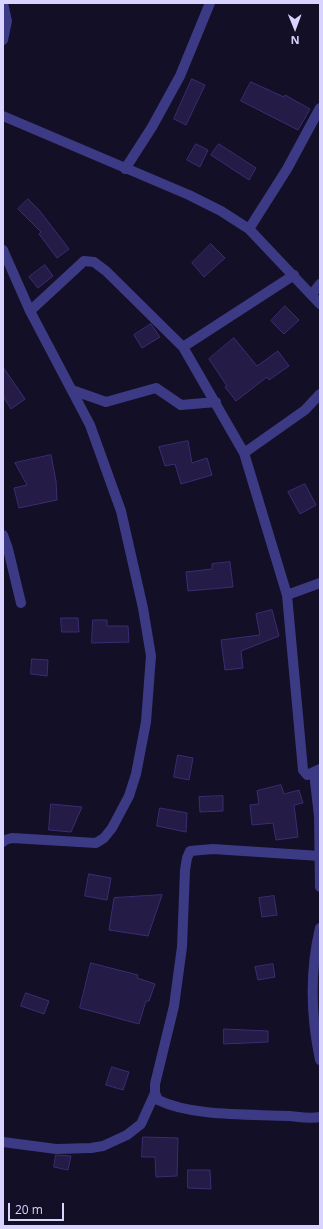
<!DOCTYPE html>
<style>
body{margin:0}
#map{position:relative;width:323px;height:1229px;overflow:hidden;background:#130f26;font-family:"Open Sans",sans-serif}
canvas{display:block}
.frame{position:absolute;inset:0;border:4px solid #d9d4ff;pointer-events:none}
.north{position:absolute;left:275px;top:8px;width:40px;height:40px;-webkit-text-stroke:3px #130f26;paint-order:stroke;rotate:179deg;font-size:11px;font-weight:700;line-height:16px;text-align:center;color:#d9d4ff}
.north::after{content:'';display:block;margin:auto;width:14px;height:18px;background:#d9d4ff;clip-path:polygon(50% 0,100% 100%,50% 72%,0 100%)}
.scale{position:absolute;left:8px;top:1203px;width:56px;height:18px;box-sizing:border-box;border:2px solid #d9d4ff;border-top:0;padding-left:5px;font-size:12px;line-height:14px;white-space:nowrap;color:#d9d4ff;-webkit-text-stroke:3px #130f26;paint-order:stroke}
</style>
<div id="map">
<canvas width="323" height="1229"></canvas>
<div class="frame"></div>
<div class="north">N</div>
<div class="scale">20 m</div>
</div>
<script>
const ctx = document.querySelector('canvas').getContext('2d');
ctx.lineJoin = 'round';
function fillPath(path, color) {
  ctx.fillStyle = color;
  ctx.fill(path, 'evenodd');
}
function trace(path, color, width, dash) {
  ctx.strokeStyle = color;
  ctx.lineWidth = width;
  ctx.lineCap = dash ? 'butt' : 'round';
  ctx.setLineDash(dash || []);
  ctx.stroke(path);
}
const building = new Path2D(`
 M192 79 205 85 186 125 174 119Z
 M251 82 284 97 285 95 310 109 298 130 241 101Z
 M196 144 208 150 200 167 187 160Z
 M219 144 256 168 249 180 211 155Z
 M28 199 39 210 69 249 57 258 39 234 41 232 18 209Z
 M211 244 225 258 204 277 192 263Z
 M45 265 53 276 38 288 29 277Z
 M285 306 299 320 284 334 271 321Z
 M151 324 160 337 142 348 134 335Z
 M234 338 257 366 278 351 289 366 269 380 267 377 236 401 225 387 227 386 209 359Z
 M3 367 25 399 11 409 3 396Z
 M188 441 192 463 207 458 212 475 181 484 175 464 165 466 159 447Z
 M51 455 56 481 57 500 19 508 14 488 27 485 15 463Z
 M305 484 316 505 300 514 288 492Z
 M230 562 233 587 188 591 186 572 212 569V564Z
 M272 610 279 636 241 651 243 668 225 670 221 640 260 635 256 614Z
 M61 618H78L79 632H62Z
 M93 620H107V626H128L129 642 92 643Z
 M32 659 48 660 47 676 31 674Z
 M178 755 193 758 189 780 174 777Z
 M281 785 284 794 299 790 303 803 294 805 298 837 276 840 273 823 252 825 250 805 259 804 257 791Z
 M223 796V811L200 812 199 797Z
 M51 804 82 807 71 832 49 830Z
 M160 808 187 813 186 832 157 826Z
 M89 874 111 878 107 900 85 896Z
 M162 895 148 936 109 930 114 898Z
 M274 896 277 915 262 917 259 898Z
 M91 963 138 975 137 978 155 984 149 1001H146L139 1024 80 1008Z
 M273 964 275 977 258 980 255 967Z
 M26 993 49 1001 44 1014 21 1006Z
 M224 1029 268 1031V1042L224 1044Z
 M112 1067 129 1072 123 1090 106 1085Z
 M143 1137 178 1138 177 1176 156 1177 155 1157H142Z
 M56 1155 71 1156 68 1170 54 1167Z
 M188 1170H210L211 1189 188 1188Z`);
fillPath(building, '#241b47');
trace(building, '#3b2d73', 1);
trace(new Path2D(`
 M3 40 7 21 3 3
 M3 116 189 195 221 211 249 229 320 304
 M125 169 152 127 180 76 210 3
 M249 229 287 169 320 108
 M3 250 30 311 90 425 121 511 143 608 151 656 146 722 136 774 129 796 112 828 104 838 96 843 12 838 5 840 3 842
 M312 294 320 284
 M30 311 84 261 94 262 106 271 183 347 244 453 287 595 303 770 307 775 320 769
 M183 347 294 275
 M72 390 106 402 156 388 181 405 216 402
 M244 453 305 410 320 394
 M3 535 8 549 21 603
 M287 595 320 583
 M314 773 319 816 320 887
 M320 928C310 970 311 1017 320 1060
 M155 1093 158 1100C193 1117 250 1114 289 1116 300 1117 310 1119 320 1117
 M3 1142 56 1149 91 1148 103 1146 127 1135 141 1124 155 1093V1084L174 1006 182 947 185 870 187 858 190 851 213 849 320 856`), '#3d3a85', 10);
</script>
